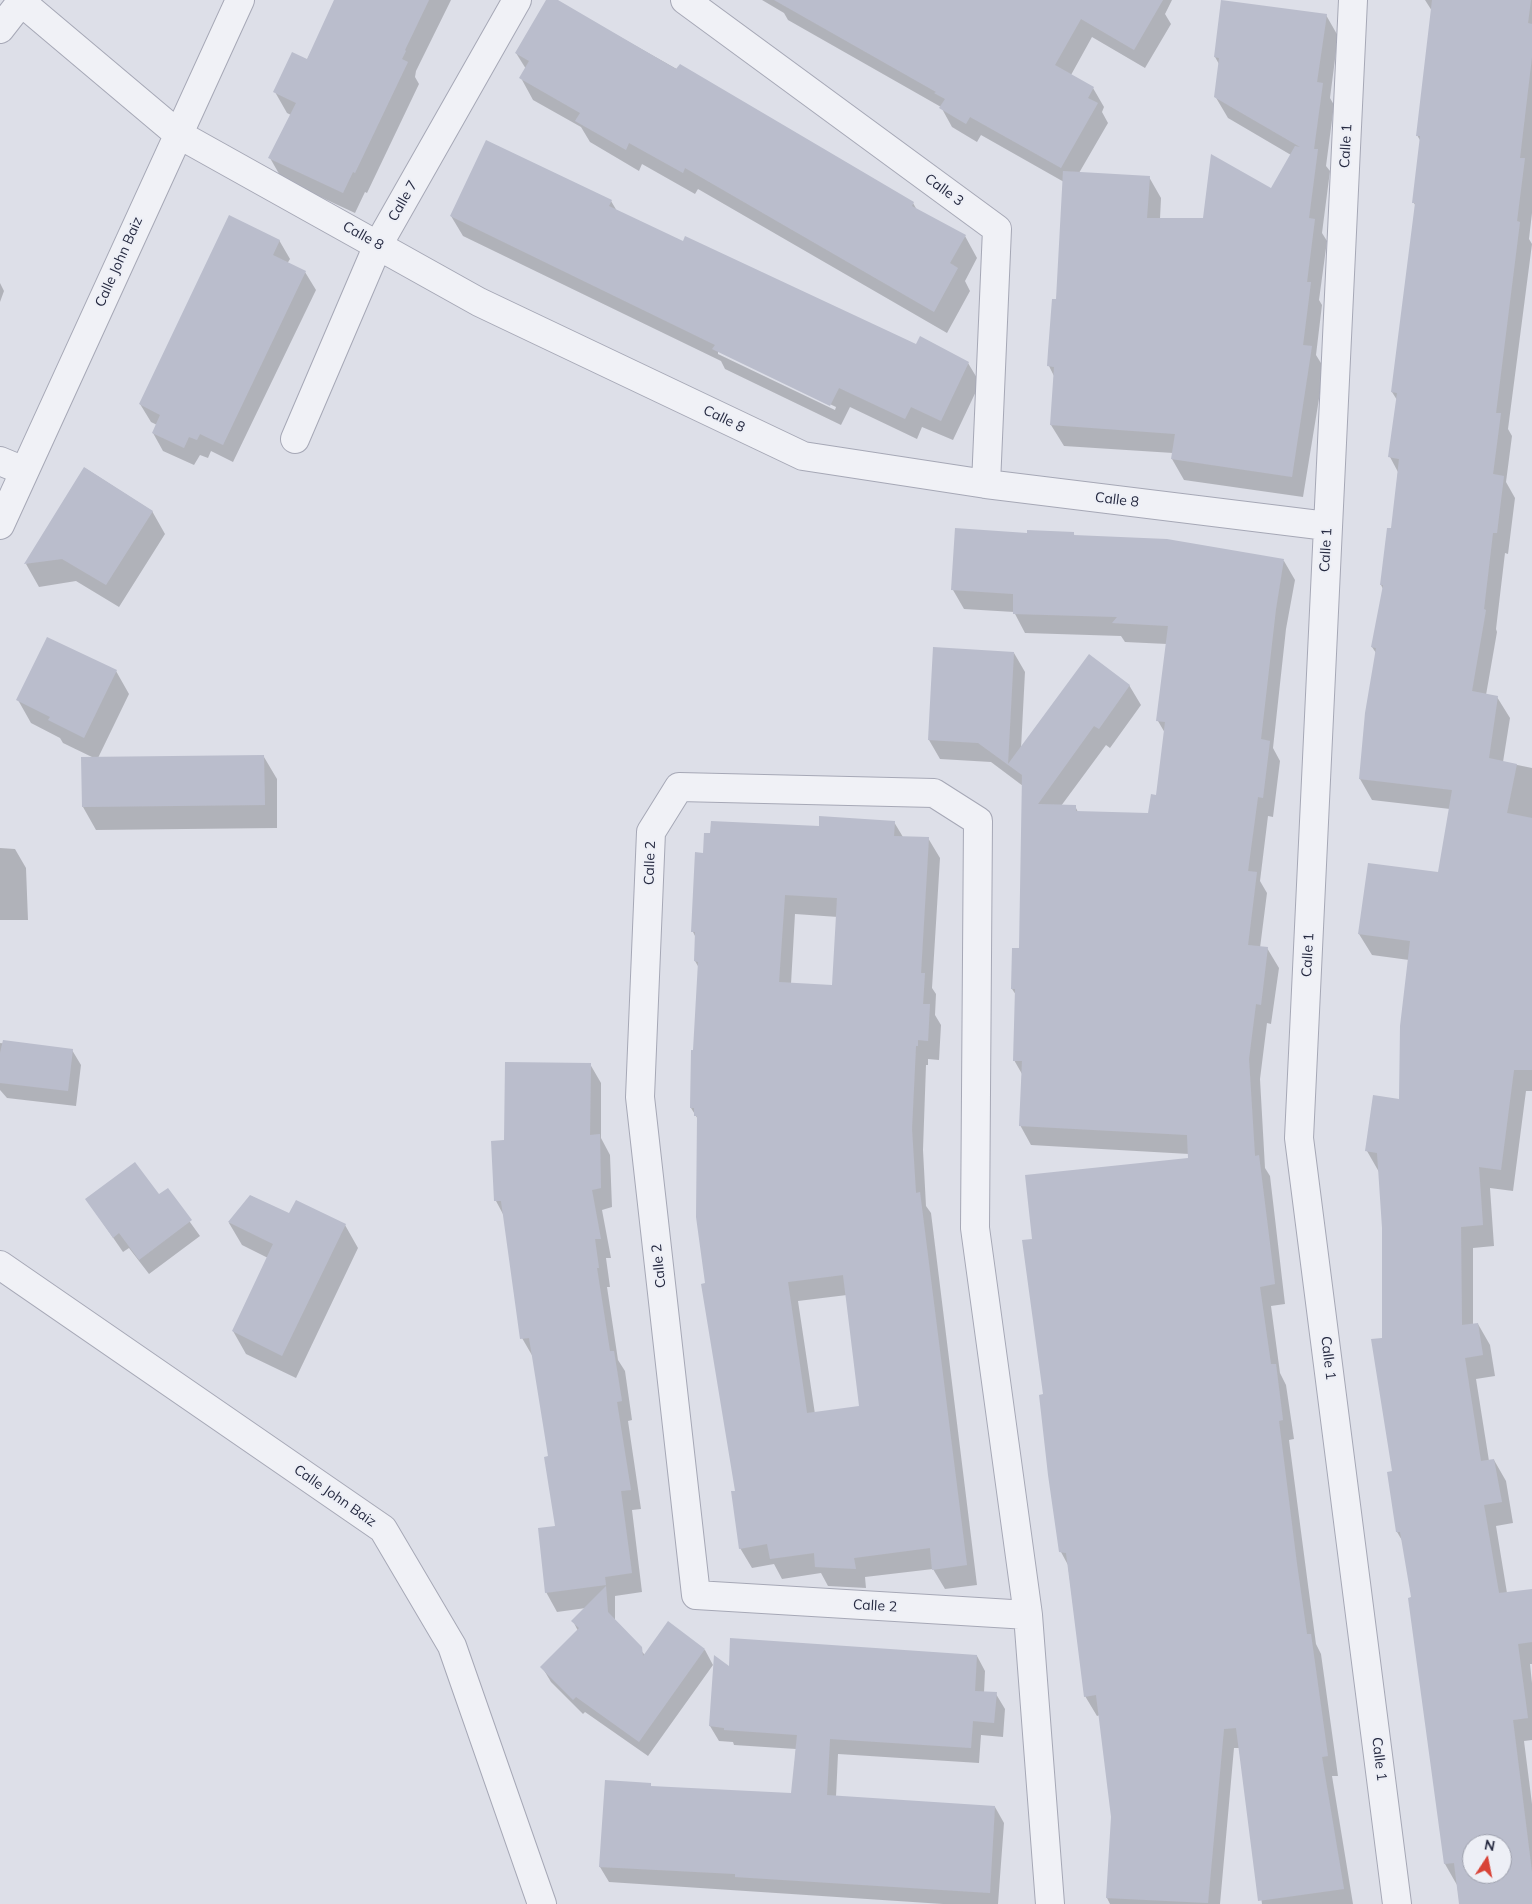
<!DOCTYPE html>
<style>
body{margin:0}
#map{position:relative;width:1532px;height:1904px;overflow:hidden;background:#dddfe8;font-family:Mulish,sans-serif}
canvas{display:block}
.north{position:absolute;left:1462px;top:1834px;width:50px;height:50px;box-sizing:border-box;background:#edeff6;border:1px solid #9da0ad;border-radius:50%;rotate:11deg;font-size:14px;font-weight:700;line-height:20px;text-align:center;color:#252940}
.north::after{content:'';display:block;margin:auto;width:18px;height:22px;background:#d84337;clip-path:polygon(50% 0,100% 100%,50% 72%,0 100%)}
</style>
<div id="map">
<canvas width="1532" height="1904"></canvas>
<div class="north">N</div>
</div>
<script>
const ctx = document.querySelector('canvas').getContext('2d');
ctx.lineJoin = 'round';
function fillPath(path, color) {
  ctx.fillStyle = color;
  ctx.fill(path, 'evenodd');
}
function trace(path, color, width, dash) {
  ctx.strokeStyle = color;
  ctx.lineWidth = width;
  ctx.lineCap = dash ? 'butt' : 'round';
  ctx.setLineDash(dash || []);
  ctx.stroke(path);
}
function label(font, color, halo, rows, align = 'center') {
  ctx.font = font + ' Mulish,sans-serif';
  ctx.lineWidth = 4;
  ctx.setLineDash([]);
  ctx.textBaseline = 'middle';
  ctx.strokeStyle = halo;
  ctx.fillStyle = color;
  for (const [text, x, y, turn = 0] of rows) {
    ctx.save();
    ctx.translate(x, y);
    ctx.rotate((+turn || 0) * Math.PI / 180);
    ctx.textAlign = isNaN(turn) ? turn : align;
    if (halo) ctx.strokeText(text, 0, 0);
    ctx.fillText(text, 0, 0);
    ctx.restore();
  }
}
fillPath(new Path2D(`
 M336 0H451L416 71 415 77 419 84 367 193 365 192 355 213 282 179 270 158 291 115 287 113 275 92 307 60Z
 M547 0H555L913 203 917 210 965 236 977 258 965 281 970 291 947 333 698 189 695 194 642 164 639 171 590 142 581 127 533 100 521 78 526 69 516 53Z
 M762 0H1172L1165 14 1171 24 1145 68 1092 37 1071 75 1093 88 1104 107 1102 112 1108 123 1079 173 1149 177 1161 198 1160 219H1204L1271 190 1291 155 1228 118 1215 96 1219 64 1215 57 1326 15 1338 36 1330 98 1334 105 1326 166 1330 171 1322 233 1327 241 1319 300 1322 305 1316 355 1324 368 1303 497 1184 480 1172 459 1173 453 1064 446 1051 425 1054 376 1049 366 1058 301 1064 182 981 135 977 142 952 127 941 107 788 20 784 13Z
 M1425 0H1532V213L1529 239 1532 244 1508 429 1512 436 1506 482 1515 498 1508 554 1505 553 1496 629 1497 632 1486 695 1497 697 1510 718 1503 762 1532 768V1091H1526L1513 1191 1490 1188 1494 1246 1473 1248V1325L1478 1324 1490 1345 1495 1376 1476 1379 1489 1461 1494 1460 1506 1481 1513 1523 1496 1526 1507 1593 1532 1590V1664H1530L1532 1683V1740L1524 1741 1532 1804V1904H1460L1457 1885 1445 1864 1412 1598 1403 1542 1397 1532 1388 1473 1393 1472 1383 1339V1228L1379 1172 1367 1151 1400 1100 1409 960 1372 955 1359 934 1439 874 1450 809 1372 800 1360 779 1376 653 1372 647 1383 589 1381 585 1392 529 1398 472 1390 457 1397 400 1392 392 1416 206 1413 202 1421 142 1417 135 1432 11ZM1472 1844H1502V1874H1472Z
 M611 201 617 211 683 242 917 345 968 363 980 383 953 440 922 427 917 439 850 407 841 425 725 369 721 361 463 236 451 216ZM718 351 836 407 835 410 718 354Z
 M279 240 290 259 287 264 305 272 316 290 233 462 211 451 208 458 200 455 194 465 163 451 153 433 157 425 151 422 140 404Z
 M0 283 4 291 0 302Z
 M85 468 152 511 165 534 119 607 76 581 39 587 26 564Z
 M1073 533 1075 536 1284 561 1295 580 1286 629 1273 748 1280 761 1273 817 1268 816 1260 881 1267 893 1260 948H1267L1279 968 1271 1024 1267 1023 1260 1079 1265 1168 1270 1176 1285 1304 1271 1306 1280 1373 1286 1385 1294 1439 1289 1440 1308 1585 1316 1644 1321 1654 1338 1776H1332L1353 1904H1262L1239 1748H1234L1220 1904H1110L1107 1898 1112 1817 1100 1715 1097 1716 1085 1696 1068 1565 1061 1552 1044 1395 1033 1240 1189 1159V1154L1031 1145 1020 1125 1022 1074 1014 1060 1016 995 1012 989 1020 949 1023 786 991 762 940 759 929 740 1014 653 1025 672 1021 749 1129 685 1141 705 1110 748 1106 745 1061 806H1075L1078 812 1150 815 1157 796 1165 733 1158 721 1167 644 1125 642 1121 636 1025 633 1014 612 964 609 953 590 1028 534Z
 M116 671 129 694 98 758 264 757 277 779V828L96 830 83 807 94 758 63 743 60 738 31 723 18 700Z
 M894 822 903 837 928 838 940 858 932 988 936 994 935 1015 941 1025 939 1060 928 1059V1065H926L923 1150 926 1206 931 1213 977 1585 945 1589 933 1569 865 1577 866 1588 828 1586 821 1573 782 1579 774 1564 752 1568 740 1548 736 1492 706 1284 699 1121 691 1108 699 968 695 961 696 938 693 932 696 854H704L820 827ZM795 914 838 917 834 986 791 984ZM847 1295 860 1407 815 1414 798 1301Z
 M0 848 15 849 26 868 28 920H0Z
 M0 1043 72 1050 81 1065 76 1106 7 1098 0 1090Z
 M590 1064 601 1083V1138L610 1155 612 1207 602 1210 611 1258H606L610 1287H607L618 1360 625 1371 632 1420 628 1421 641 1509 632 1510 642 1592 615 1596V1622L645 1655 705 1650 713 1665 648 1756 585 1712 583 1714 551 1682 542 1667 578 1631 573 1621 586 1608 557 1612 546 1592 556 1527 549 1457 533 1357 522 1338 504 1216 496 1201 492 1142 505 1141Z
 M167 1190 200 1236 149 1274 129 1248 123 1252 87 1200 159 1196Z
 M251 1196 290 1215 345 1225 358 1248 296 1378 246 1354 233 1331 268 1258 242 1245 229 1223Z
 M977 1656 985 1671 984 1693 996 1694 1005 1709 1003 1737 981 1735 979 1763 838 1754 836 1797 995 1807 1004 1823 998 1904H943L609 1882 600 1867 606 1782 652 1787 792 1795 796 1749 734 1745 733 1742 719 1741 710 1726 730 1668Z`), '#0003');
fillPath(new Path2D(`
 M334 0H429L405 50 406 51 402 59 408 62 355 173 353 172 343 193 268 158 296 103 273 92 292 52 307 59Z
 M546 0H558L676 69 680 64 914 202 912 206 966 235 950 263 958 268 934 312 685 168 683 173 629 143 626 150 575 121 580 113 519 78 529 61 515 53Z
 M774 0H1163L1134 50 1081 19 1055 65 1094 87 1088 98 1098 103 1061 168 970 117 966 124 939 108 945 99 934 93 936 92Z
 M1221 0 1327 14 1317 82 1323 83 1314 149H1318L1309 218 1315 219 1307 282H1311L1303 345 1312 346 1292 477 1171 459 1175 434 1050 425 1054 367 1047 366 1048 351 1052 299H1056L1063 171 1150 176 1147 218H1203L1211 154 1271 188 1295 146 1300 147 1214 97 1219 58 1214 57Z
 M1432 0H1531L1528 23 1532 24V57L1520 158H1525L1517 221 1520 222 1496 413H1501L1493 474 1504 476 1497 533H1493L1484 609 1486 610 1472 691 1498 696 1489 758 1517 764 1507 813 1532 818V1070H1514L1501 1170 1479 1167 1483 1225 1461 1227 1462 1325 1478 1323 1483 1355 1465 1358 1481 1461 1494 1459 1502 1502 1484 1505 1499 1593 1532 1589V1642L1518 1644 1528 1718 1513 1720 1532 1872V1904H1459L1454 1863 1444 1864 1408 1598 1411 1597 1400 1532H1396L1387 1472 1392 1471 1371 1339 1382 1338V1228L1377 1153 1365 1151 1373 1095 1399 1099 1400 1026 1410 941 1358 934 1368 863 1438 872 1452 790 1359 779 1365 713 1376 648 1371 647 1383 585H1380L1387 528H1391L1399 459 1388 457 1397 393 1391 392 1415 203H1412L1420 136H1416ZM1472 1844H1502V1874H1472Z
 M486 140 612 200 609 206 683 241 685 236 916 344 920 336 969 362 941 421 911 407 905 419 839 388 830 406 712 349 715 345 450 216Z
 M229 215 280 240 273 255 306 271 223 445 200 434 197 440 189 437 184 448 152 433 160 415 139 404Z
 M84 467 153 511 106 585 62 559 24 564Z
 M955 528 1027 533V530L1074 532V535L1167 539 1284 559 1276 609 1261 739 1270 741 1263 798 1258 797 1248 871 1257 872 1248 945 1268 947 1261 1005 1256 1004 1249 1059 1255 1156 1259 1155 1275 1284 1260 1287 1271 1364H1276L1283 1420 1279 1421 1297 1564 1307 1634H1311L1328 1756 1322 1757 1344 1889 1258 1901 1236 1728 1224 1729 1208 1903 1106 1898 1111 1817 1096 1695 1084 1697 1066 1553 1059 1552 1048 1475 1039 1395 1043 1394 1022 1240 1032 1239 1025 1175 1188 1158 1187 1135 1019 1126 1022 1061H1013L1015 989H1011L1012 948H1019L1022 775 978 743 928 740 933 647 1014 652 1008 764 1089 654 1130 685 1099 729 1094 726 1038 804 1076 805V811L1148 813 1151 794 1156 795 1165 722 1156 721 1168 626 1112 623 1117 617 1013 614V594L951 590Z
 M47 637 117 670 84 738 48 720 50 717 16 700Z
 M264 755 265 805 82 807 81 757Z
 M819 816 895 821 894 836 929 837 921 973H925L923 1004H930L928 1041 918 1040V1046H916L912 1129 916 1193 920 1192 967 1565 932 1570 930 1548 854 1558 856 1569 815 1567 814 1553 770 1559 767 1544 739 1549 731 1491H735L701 1284 705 1283 696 1217 697 1116H694V1108H690L691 1050H693L698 962 694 961 695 932H691L695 852 703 853 704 833H710L711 821 819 826ZM785 895 837 898 832 985 779 982ZM843 1275 859 1406 807 1413 788 1282Z
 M3 1040 73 1049 68 1091 0 1083V1053Z
 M505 1062 591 1063 590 1135 600 1134 601 1188 592 1190 601 1239H595L599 1268H597L610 1351H614L622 1401 617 1402 631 1490 621 1491 632 1573 605 1577 606 1585 545 1593 538 1528 555 1526 544 1457 548 1456 529 1338 520 1339 501 1201H494L491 1141 504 1140Z
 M135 1162 159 1194 168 1188 192 1220 139 1260 119 1233 113 1238 85 1199Z
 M250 1195 289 1213 296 1200 346 1224 282 1356 232 1331 273 1244 228 1222Z
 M606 1586 608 1612 642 1647 643 1656 668 1621 705 1649 639 1742 576 1697 573 1700 540 1667 579 1628 571 1621Z
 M730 1638 977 1655 975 1691 997 1692 994 1723 973 1721 971 1748 830 1739 827 1795 995 1806 990 1893 735 1877V1874L599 1867 605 1780 651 1783V1786L791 1793 797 1735 724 1730V1728L709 1726 714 1655 729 1666Z`), '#babdcc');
const minor = new Path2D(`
 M19 0 178 134 479 302 803 456 986 484 1327 526
 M685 0 997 229 986 484
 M1353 0 1299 1138 1397 1904
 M0 29 21 2
 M295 439 378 245 517 0
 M0 461 24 471
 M0 525 240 0
 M679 787 934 793 978 821 975 1228 1028 1615 696 1595 640 1097 651 832Z
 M0 1265 383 1529 452 1646 542 1904
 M1028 1615 1050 1904`);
trace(minor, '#a6a8b6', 30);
trace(minor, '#f0f1f6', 28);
label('14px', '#252940', '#edeff6', [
 ["Calle 1",1346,146,-87],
 ["Calle 3",944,190,36],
 ["Calle 7",403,201,-60],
 ["Calle 8",363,236,29],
 ["Calle John Baiz",119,262,-66],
 ["Calle 8",724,419,26],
 ["Calle 8",1117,500,7],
 ["Calle 1",1326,550,-87],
 ["Calle 2",650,863,-88],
 ["Calle 1",1308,955,-87],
 ["Calle 2",659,1266,-96],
 ["Calle 1",1328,1358,83],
 ["Calle John Baiz",335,1496,35],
 ["Calle 2",875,1606,3],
 ["Calle 1",1379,1759,83]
]);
</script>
